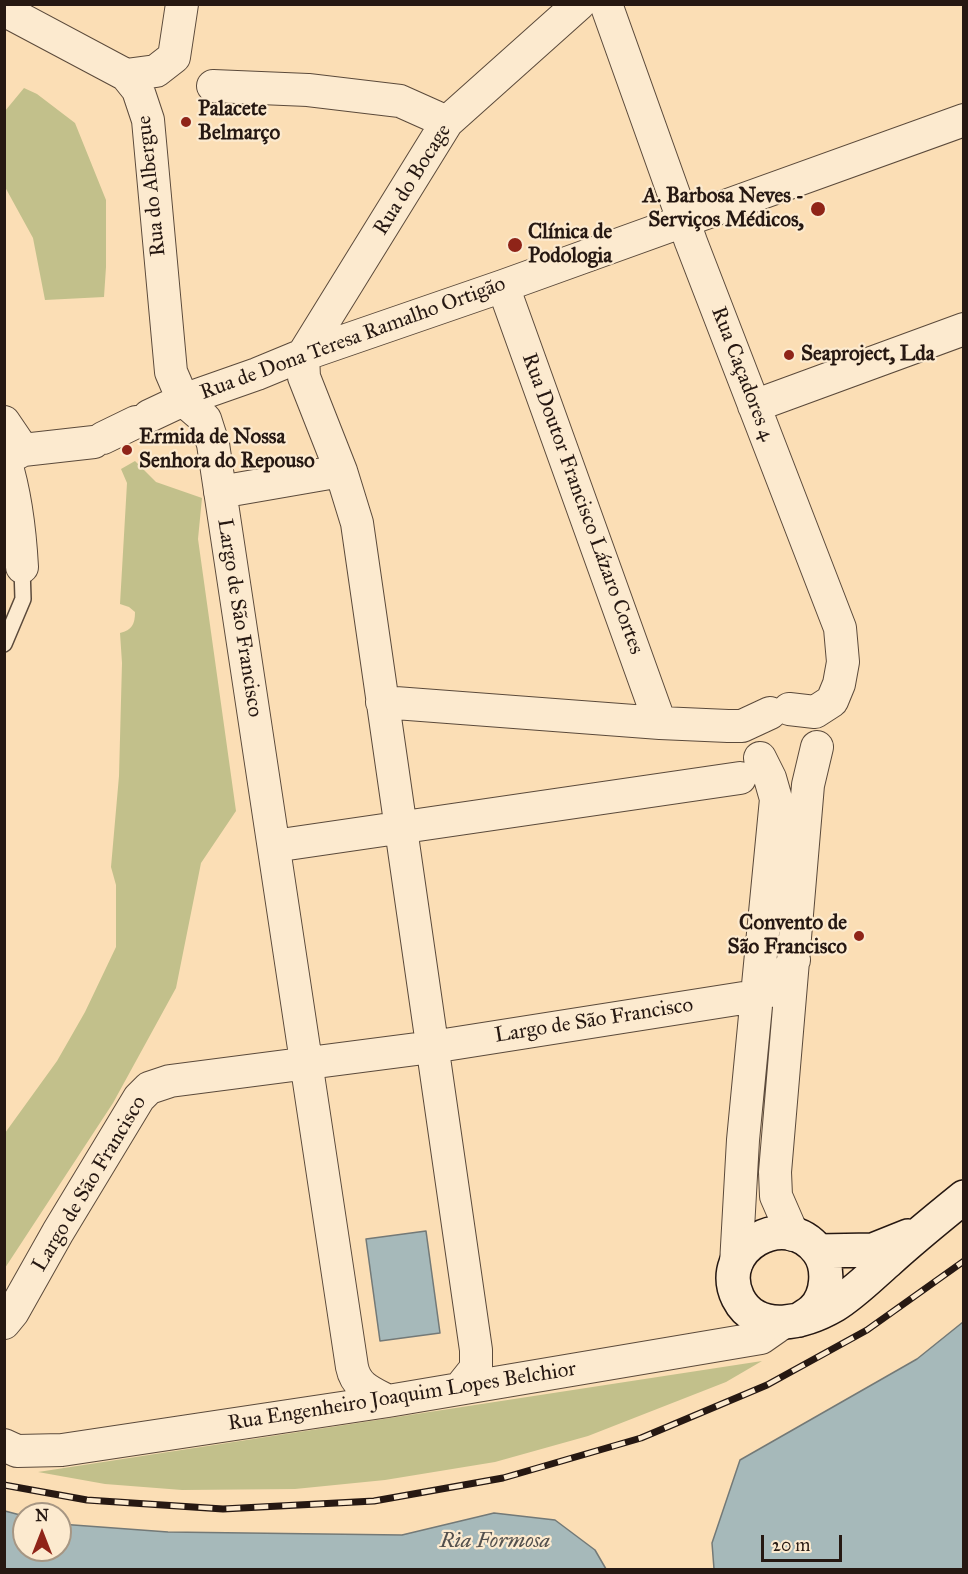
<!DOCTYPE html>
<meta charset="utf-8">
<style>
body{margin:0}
#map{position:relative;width:968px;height:1574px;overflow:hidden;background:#fbdeb5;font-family:"IM FELL Great Primer",serif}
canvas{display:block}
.frame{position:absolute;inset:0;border:6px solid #261812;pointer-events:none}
.north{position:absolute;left:12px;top:1502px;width:60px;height:60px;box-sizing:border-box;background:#fceacf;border:2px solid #a69683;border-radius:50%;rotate:0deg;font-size:16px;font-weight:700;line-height:24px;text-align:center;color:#261812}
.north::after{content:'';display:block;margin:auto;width:21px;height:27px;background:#8f2418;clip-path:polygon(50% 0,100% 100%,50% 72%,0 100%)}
.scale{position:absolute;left:761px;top:1535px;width:81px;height:27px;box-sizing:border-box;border:3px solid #261812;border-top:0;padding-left:8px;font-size:18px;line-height:21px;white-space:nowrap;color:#261812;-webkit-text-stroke:4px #fceacf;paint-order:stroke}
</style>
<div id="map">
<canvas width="968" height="1574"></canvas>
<div class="frame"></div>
<div class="north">N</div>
<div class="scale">20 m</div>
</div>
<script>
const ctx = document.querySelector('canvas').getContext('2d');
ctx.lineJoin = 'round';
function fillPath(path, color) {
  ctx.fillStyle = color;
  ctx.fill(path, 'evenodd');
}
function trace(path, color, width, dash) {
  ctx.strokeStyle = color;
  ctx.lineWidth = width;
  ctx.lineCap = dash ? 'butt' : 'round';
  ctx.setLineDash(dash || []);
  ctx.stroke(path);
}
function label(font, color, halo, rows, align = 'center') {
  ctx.font = font + ' "IM FELL Great Primer",serif';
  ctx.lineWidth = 4.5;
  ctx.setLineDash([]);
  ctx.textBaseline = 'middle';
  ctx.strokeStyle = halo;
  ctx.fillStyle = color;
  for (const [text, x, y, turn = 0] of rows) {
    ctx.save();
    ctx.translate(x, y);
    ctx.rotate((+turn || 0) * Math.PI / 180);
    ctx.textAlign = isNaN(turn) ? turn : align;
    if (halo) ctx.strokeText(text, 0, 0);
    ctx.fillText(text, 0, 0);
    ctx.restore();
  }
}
fillPath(new Path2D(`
 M24 88 37 94 75 123 106 200V267L104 297 45 300 33 238 5 187V111Z
 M135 461 156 482 202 498 198 539 236 811 201 863 176 988 113 1103 5 1268V1133L57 1061 85 1012 116 947V885L111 867 119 776 122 663 120 633C132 630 135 624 135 612L129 607 120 604 127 483 121 469Z
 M762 1361 726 1382 588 1436 495 1462 385 1480 295 1489 182 1490 105 1484 38 1472Z`), '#c2c08b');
const water = new Path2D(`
 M426 1231 440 1333 380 1341 366 1239Z
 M963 1322V1569H714L712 1543 740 1460 917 1359Z
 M5 1511 24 1516V1550H60V1524L168 1532 402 1535 494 1513 555 1520 595 1550 606 1569H5Z`);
fillPath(water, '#a6b9ba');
trace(water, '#737977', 1.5);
const lane = new Path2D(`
 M4 644 23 599 22 567`);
const street = new Path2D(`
 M606 4 691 242 840 628 843 662 839 684 832 701 815 712 789 709
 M4 10 126 75 138 90 148 120 171 372 183 400 205 419 213 444 352 1367C356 1387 371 1392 388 1401
 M126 75 156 71 174 57 182 4
 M213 86 308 90 400 101 447 122
 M503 286 660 723
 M303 355 304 377 341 471 357 523 476 1350V1368L460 1388
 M303 355 447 122 579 4
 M754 406 964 329
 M149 416 183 400 257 374 303 355 503 286 964 120
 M4 422 23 450
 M103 438 136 422
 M4 460 23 450 94 442
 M5 460C16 495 20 530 22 567
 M220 492 341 471
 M382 702 660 723 728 726H742L770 713
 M274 846 740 778
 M793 1235 776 1196 775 1172 808 785 817 747
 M736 1264 743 1140 776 799 770 778 760 758
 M4 1323 13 1312 58 1232 139 1098 149 1088 170 1081 432 1047 756 996C780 988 783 982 794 960
 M4 1445 17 1451 62 1450 388 1401 761 1338 781 1324`);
const secondary = new Path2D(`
 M818 1251 873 1250 908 1236
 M799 1320C803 1317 809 1314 813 1310 828 1296 830 1267 818 1251 785 1207 714 1249 738 1298 757 1336 806 1322 835 1305 853 1294 871 1276 887 1262 912 1239 938 1218 964 1197`);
trace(lane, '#5b4a3b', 18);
trace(street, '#5b4a3b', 34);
trace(secondary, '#261812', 36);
trace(lane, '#fceacf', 15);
trace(street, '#fceacf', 32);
trace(secondary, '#fceacf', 33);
const rail = new Path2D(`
 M4 1485 87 1500 223 1509 374 1501 503 1478 641 1438 767 1385 867 1330 964 1261`);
trace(rail, '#261812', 7);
trace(rail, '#fceacf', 4.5, [14]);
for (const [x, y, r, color] of [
 [186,122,6,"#8f2418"],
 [818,209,8,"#8f2418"],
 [515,245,8,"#8f2418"],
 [789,355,6,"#8f2418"],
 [127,450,6,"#8f2418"],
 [859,936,6,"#8f2418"]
]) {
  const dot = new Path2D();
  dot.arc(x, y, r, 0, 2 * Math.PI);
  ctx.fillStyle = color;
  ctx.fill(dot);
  trace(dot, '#fceacf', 2);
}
label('bold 21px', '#261812', '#fceacf', [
 ["Palacete",198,110],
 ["Belmarço",198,134],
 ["A. Barbosa Neves -",804,197,"right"],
 ["Serviços Médicos,",804,221,"right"],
 ["Clínica de",528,233],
 ["Podologia",528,257],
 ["Seaproject, Lda",801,355],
 ["Ermida de Nossa",139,438],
 ["Senhora do Repouso",139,462],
 ["Convento de",847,924,"right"],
 ["São Francisco",847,948,"right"]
], 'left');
label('21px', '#261812', '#fceacf', [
 ["Rua do Bocage",413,180,-58],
 ["Rua do Albergue",152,186,-96],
 ["Rua de Dona Teresa Ramalho Ortigão",353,339,-20],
 ["Rua Caçadores 4",742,374,69],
 ["Rua Doutor Francisco Lázaro Cortes",582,504,70],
 ["Largo de São Francisco",239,618,81],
 ["Largo de São Francisco",594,1021,-9],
 ["Largo de São Francisco",90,1184,-59],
 ["Rua Engenheiro Joaquim Lopes Belchior",402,1397,-9]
]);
label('italic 22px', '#53504d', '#fceacf', [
 ["Ria Formosa",495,1542]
]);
</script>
